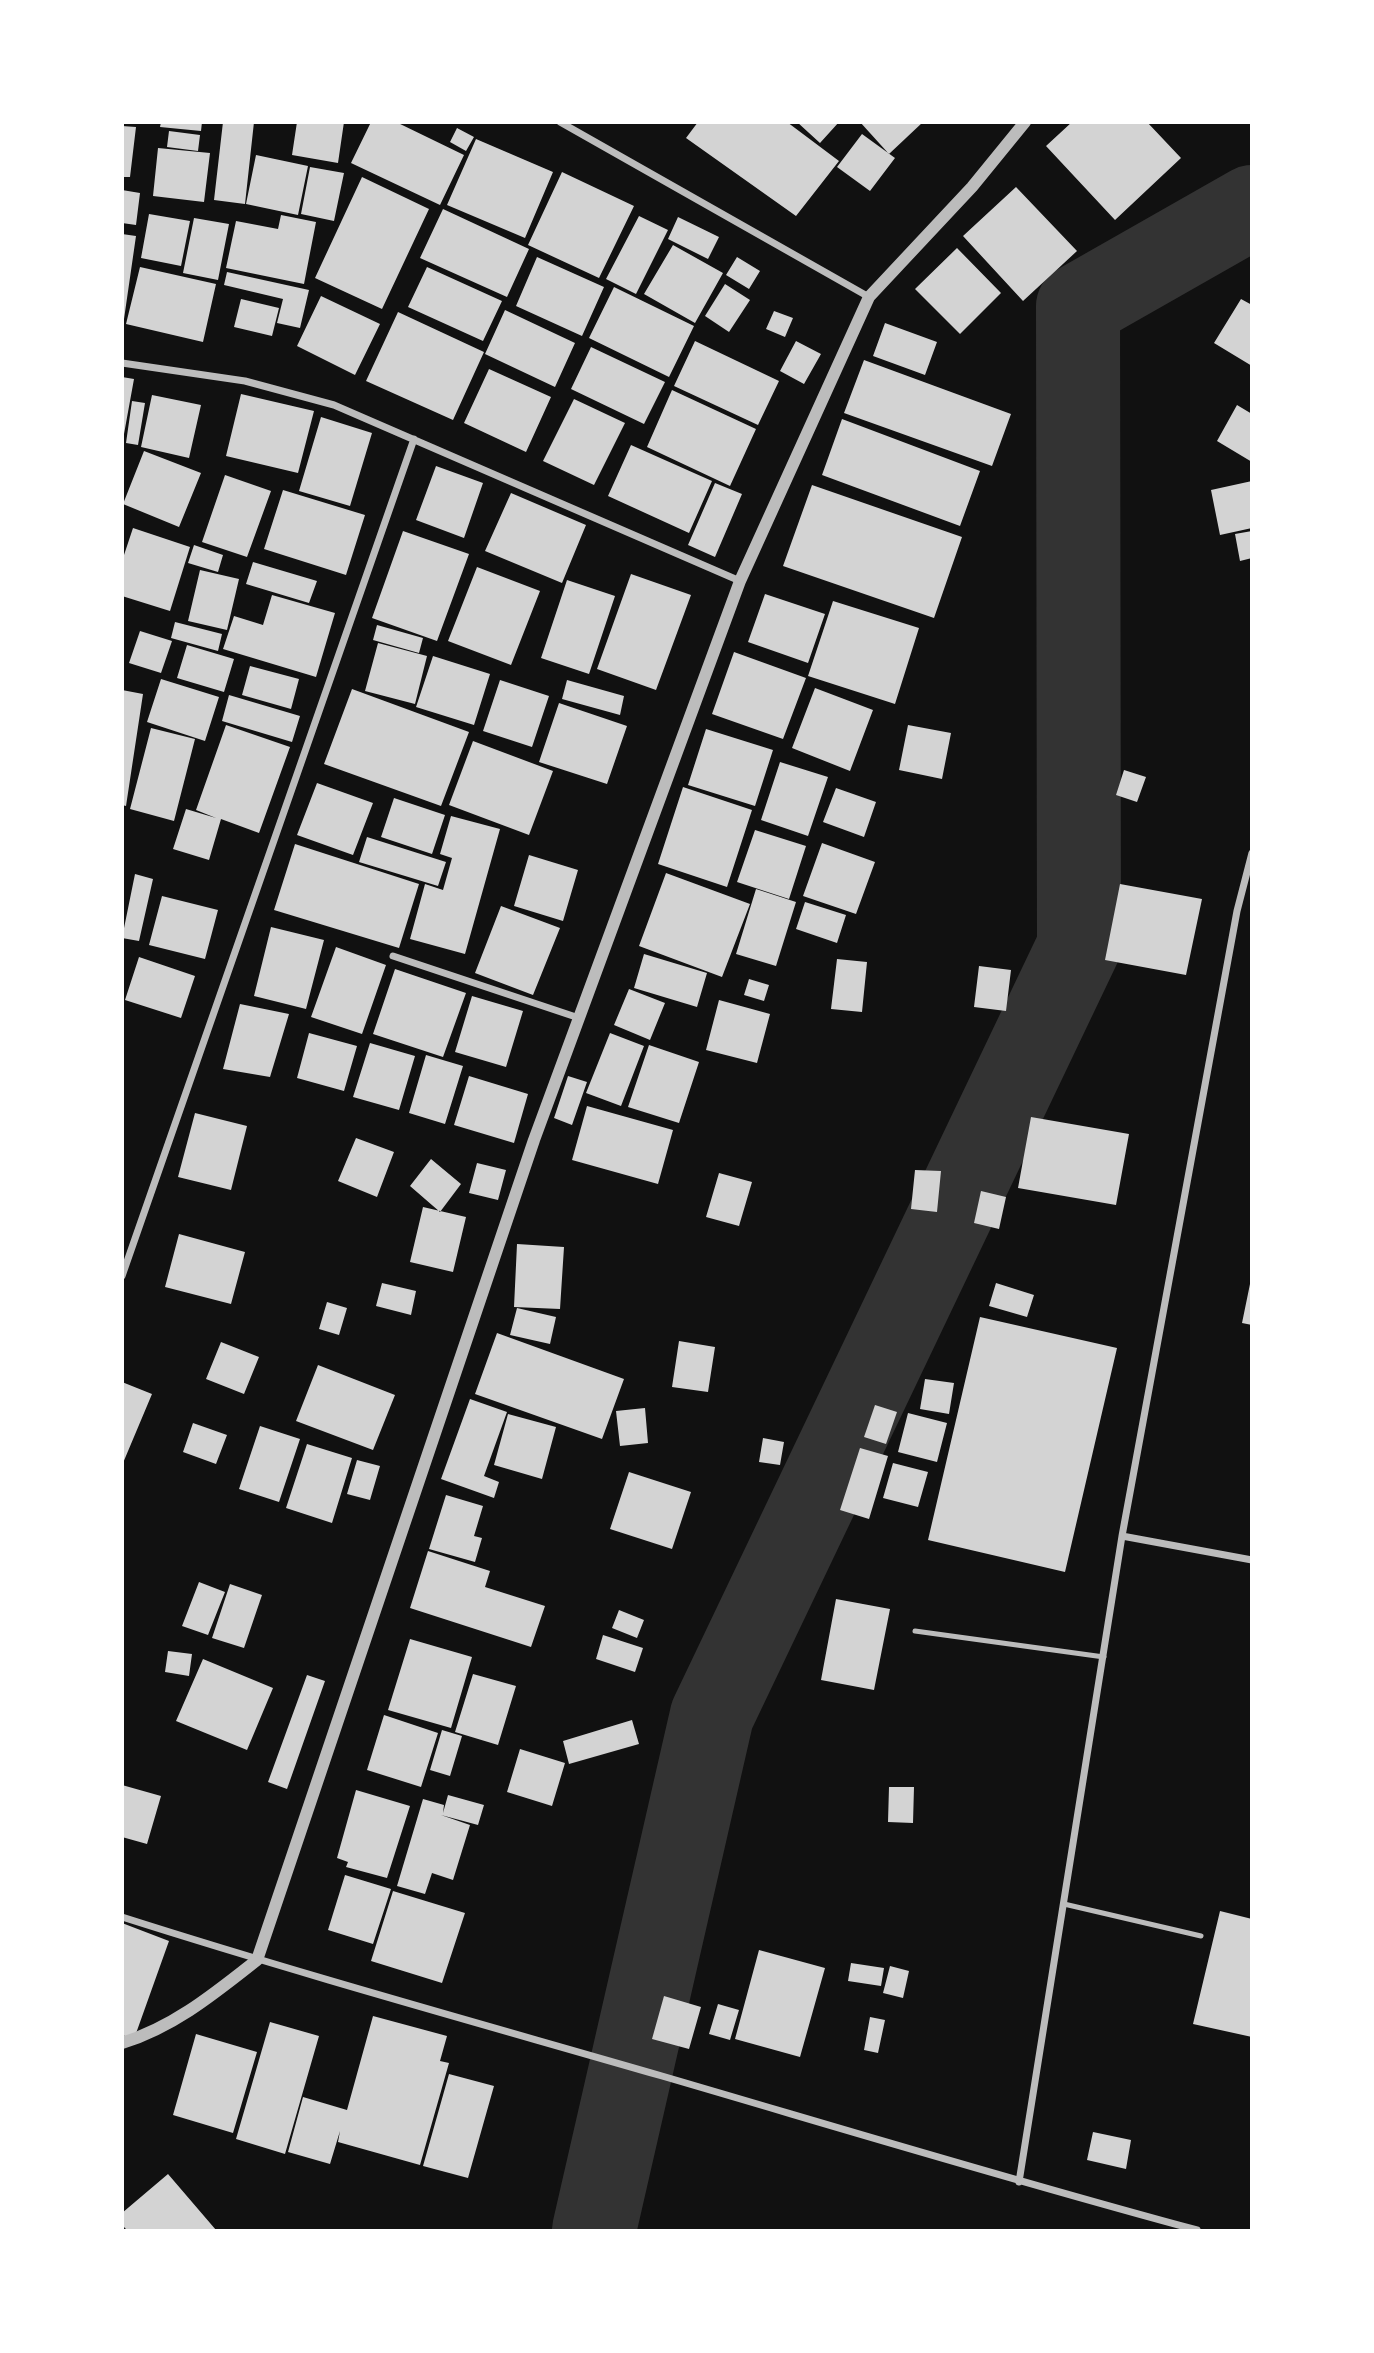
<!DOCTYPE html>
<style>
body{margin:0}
#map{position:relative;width:1374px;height:2353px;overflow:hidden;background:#111;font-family:Spectral,serif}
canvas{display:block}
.frame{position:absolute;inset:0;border:124px solid #fff;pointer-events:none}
</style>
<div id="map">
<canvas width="1374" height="2353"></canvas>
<div class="frame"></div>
</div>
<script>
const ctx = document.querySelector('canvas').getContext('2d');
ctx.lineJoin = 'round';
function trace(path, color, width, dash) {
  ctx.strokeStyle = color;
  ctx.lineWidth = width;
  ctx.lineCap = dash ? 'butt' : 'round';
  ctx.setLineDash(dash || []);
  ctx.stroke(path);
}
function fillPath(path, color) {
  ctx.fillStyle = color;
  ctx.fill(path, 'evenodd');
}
trace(new Path2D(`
 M594 2230 712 1715 1079 946 1078 306 1252 207`), '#333', 84);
fillPath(new Path2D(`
 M161 122H202L201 131 160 127Z
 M223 122H254L245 204 214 200Z
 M297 122H344L338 163 292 155Z
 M371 122H396L464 155 440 205 351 163Z
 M698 122H787L839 161 796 216 686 138Z
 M797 122H839L820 143Z
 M860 122H923L889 154Z
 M1072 122H1147L1181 158 1115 220 1046 146Z
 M122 126 136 127 130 177H122Z
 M457 128 474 137 466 151 450 142Z
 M169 131 200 135 198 151 167 147Z
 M862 134 895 158 870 191 837 167Z
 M476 139 553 172 525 238 447 205Z
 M158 148 210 153 204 202 153 196Z
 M256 155 308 166 298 215 246 204Z
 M310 167 344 173 334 221 301 214Z
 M562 172 634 206 599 278 528 245Z
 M362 177 429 209 382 309 315 278Z
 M1016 187 1077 251 1023 301 963 236Z
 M122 190 140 193 136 225 122 223Z
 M443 209 529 249 507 297 420 258Z
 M149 214 190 221 181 266 141 258Z
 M281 215 316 222 304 284 226 268 236 221 278 229Z
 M639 216 668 230 636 294 606 279Z
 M678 217 719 237 708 259 668 239Z
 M194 218 229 224 218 280 183 273Z
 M122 234 136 236 124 319 122 318Z
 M673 245 723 273 695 323 644 294Z
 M957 248 1001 293 960 334 915 289Z
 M537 257 604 287 582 336 516 306Z
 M737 257 760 271 749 289 726 275Z
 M140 267 216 284 203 342 126 324Z
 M427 267 502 301 483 341 408 307Z
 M227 272 309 290 300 328 277 323 283 299 224 285Z
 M725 284 750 300 729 332 705 316Z
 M614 287 694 326 669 377 589 338Z
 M321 296 380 324 355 375 297 346Z
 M241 299 279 308 272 336 234 327Z
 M1241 299 1252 305V366L1214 343Z
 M505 310 575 343 555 387 485 354Z
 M774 311 793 318 785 337 766 329Z
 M398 312 484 352 453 420 366 381Z
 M885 323 937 342 925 375 873 356Z
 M695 341 779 381 758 425 674 386Z
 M796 341 821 354 804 384 780 371Z
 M591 347 665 382 644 424 571 389Z
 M864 360 1011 414 992 466 844 413Z
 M489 369 551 397 526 452 464 423Z
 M122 377 134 379 124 434H122Z
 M672 390 756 429 730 486 647 447Z
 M241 394 314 411 298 473 226 456Z
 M152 395 201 405 189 458 141 447Z
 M574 399 625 423 594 485 543 461Z
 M132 401 145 403 138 445 126 443Z
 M1237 405 1252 414V462L1217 441Z
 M321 417 372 433 350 506 299 491Z
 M842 419 980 471 960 526 822 475Z
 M631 445 712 481 689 533 608 496Z
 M144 451 201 473 179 527 123 504Z
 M436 466 483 483 464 538 416 520Z
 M225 475 271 491 247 557 202 542Z
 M1252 481V528L1220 535 1211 490Z
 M715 483 742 494 715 557 688 545Z
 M812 485 962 537 934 618 783 566Z
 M283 490 365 515 346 575 264 549Z
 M511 493 586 525 562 583 485 551Z
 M133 528 190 547 170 611 122 596V561Z
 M403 531 469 554 437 641 372 618Z
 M1252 531V558L1240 561 1235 534Z
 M194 545 223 555 218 572 188 563Z
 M253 562 317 581 309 603 246 584Z
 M477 567 540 591 511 665 448 641Z
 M200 570 239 579 227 630 188 621Z
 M631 574 691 595 656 690 597 669Z
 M567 580 615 596 589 674 541 658Z
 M765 594 825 614 808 663 748 642Z
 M272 595 335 613 316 677 223 649 234 616 263 625Z
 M833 601 919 628 895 704 808 676Z
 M175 622 222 634 218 651 171 638Z
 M377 625 423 638 419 653 373 640Z
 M140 631 172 641 161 673 129 663Z
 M378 643 427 656 415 704 365 691Z
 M187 645 234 659 224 692 177 678Z
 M734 652 806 678 783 739 712 714Z
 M433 656 490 674 474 725 416 707Z
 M250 666 299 679 291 709 242 695Z
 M161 679 219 697 205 741 147 722Z
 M500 680 549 696 532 747 483 731Z
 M567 680 624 696 620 715 562 699Z
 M815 688 873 710 850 771 792 748Z
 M352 689 469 732 441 806 324 764Z
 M122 690 143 694 126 806 122 805Z
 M229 695 300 716 292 742 222 721Z
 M559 703 627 726 607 784 539 762Z
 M226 725 290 747 259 833 221 819 209 860 173 849 186 809 216 818 196 810Z
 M908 725 951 733 942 779 899 770Z
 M151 728 195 739 174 821 130 809Z
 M706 729 773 750 755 806 688 785Z
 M473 741 553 771 529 835 449 805Z
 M780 762 828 777 808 836 761 820Z
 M1124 770 1146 777 1137 802 1116 795Z
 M317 783 373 803 353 855 297 835Z
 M683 787 752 810 727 887 658 864Z
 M836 788 876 802 864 837 823 822Z
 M394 798 445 815 432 854 381 837Z
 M451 816 500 829 465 954 410 939 425 884 443 890 452 858 440 854Z
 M755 830 806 846 789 899 737 882Z
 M367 837 446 862 438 886 359 862Z
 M822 843 875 862 856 914 803 896Z
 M295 844 419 884 399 948 274 910Z
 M529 855 578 870 563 921 514 906Z
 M666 873 750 904 722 977 639 946Z
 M135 874 153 879 139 941 122 938Z
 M1120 884 1202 899 1186 975 1105 960Z
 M756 889 796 902 776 966 736 954Z
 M162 896 218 910 205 959 149 945Z
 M805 902 846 915 837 943 796 929Z
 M501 906 560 928 533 995 475 973Z
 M271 927 324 940 306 1009 254 996Z
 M336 947 386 965 362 1034 311 1017Z
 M644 954 707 973 697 1007 634 988Z
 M139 957 195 976 181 1018 125 1000Z
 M837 959 867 962 862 1012 831 1009Z
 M979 966 1011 970 1006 1011 974 1007Z
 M395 969 466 993 443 1057 373 1034Z
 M749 979 769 985 764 1001 744 995Z
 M629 989 665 1003 650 1040 614 1025Z
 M472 996 523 1011 506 1067 455 1052Z
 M719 1000 770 1014 757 1063 706 1050Z
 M240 1004 289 1014 270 1077 223 1069Z
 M309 1033 357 1046 344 1091 297 1078Z
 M610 1033 644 1046 621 1106 586 1093Z
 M370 1043 415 1056 399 1110 353 1097Z
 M649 1045 699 1062 679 1123 628 1107Z
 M426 1055 463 1066 445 1124 409 1113Z
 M469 1076 528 1094 514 1143 454 1125Z
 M568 1076 587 1082 572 1125 554 1118Z
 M587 1106 673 1130 658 1184 572 1160Z
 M195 1113 247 1126 231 1190 178 1177Z
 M1031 1117 1129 1134 1116 1205 1018 1188Z
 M356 1138 394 1152 377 1197 338 1181Z
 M431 1159 461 1184 440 1212 410 1186Z
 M477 1163 506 1170 498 1200 469 1193Z
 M915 1170 941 1171 937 1212 911 1209Z
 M719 1173 752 1182 739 1226 706 1217Z
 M981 1191 1006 1197 999 1229 974 1223Z
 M423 1207 466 1217 453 1272 410 1262Z
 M179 1234 245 1252 231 1304 165 1287Z
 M517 1244 564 1247 560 1309 514 1307Z
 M382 1283 416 1291 411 1315 376 1306Z
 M996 1283 1034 1295 1027 1317 989 1306Z
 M1250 1284H1252V1325L1242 1323Z
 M327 1302 347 1308 339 1335 319 1329Z
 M517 1308 556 1317 550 1344 510 1335Z
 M980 1317 1117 1348 1065 1572 928 1540Z
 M497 1333 624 1379 602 1439 475 1394Z
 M679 1341 715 1347 708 1392 672 1387Z
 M221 1342 259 1357 244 1394 206 1379Z
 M318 1365 395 1395 373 1450 296 1421Z
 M925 1379 954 1383 949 1414 920 1409Z
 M122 1382 152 1394 123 1463H122Z
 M470 1399 507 1412 484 1476 499 1482 494 1498 441 1479Z
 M875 1405 897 1412 886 1444 864 1437Z
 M645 1408 648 1443 620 1446 616 1411Z
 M908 1413 947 1423 937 1462 898 1452Z
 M508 1414 556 1427 542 1479 494 1465Z
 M193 1423 227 1435 216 1464 183 1452Z
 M260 1426 300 1439 279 1502 239 1489Z
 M763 1438 784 1442 780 1465 759 1462Z
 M307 1444 352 1458 332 1523 286 1508Z
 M860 1448 888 1456 869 1519 840 1510Z
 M357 1460 380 1466 370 1500 347 1494Z
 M893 1463 928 1472 918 1507 883 1498Z
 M629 1472 691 1492 672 1549 610 1529Z
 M446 1495 483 1506 474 1536 482 1538 475 1562 429 1549Z
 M428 1551 490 1571 485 1587 545 1606 531 1647 410 1608Z
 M199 1582 225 1592 208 1635 182 1626Z
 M230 1584 262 1595 244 1648 212 1638Z
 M836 1599 890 1609 874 1690 821 1680Z
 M619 1610 644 1620 637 1638 612 1628Z
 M603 1635 643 1648 635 1672 596 1659Z
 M410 1639 472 1657 451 1728 388 1710Z
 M168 1651 192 1654 189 1676 165 1672Z
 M203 1659 273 1688 247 1750 176 1721Z
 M473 1674 516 1686 498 1745 455 1732Z
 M307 1675 325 1681 287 1789 268 1782Z
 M384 1715 438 1733 421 1787 367 1770Z
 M632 1720 639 1744 569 1764 563 1741Z
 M442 1730 462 1736 450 1776 430 1770Z
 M520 1749 565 1763 552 1806 507 1792Z
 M122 1785 161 1796 147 1844 122 1837Z
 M889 1787H914L913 1823 888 1822Z
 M356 1790 410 1806 387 1878 346 1867 348 1862 337 1858Z
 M448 1795 484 1805 478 1825 441 1815 470 1825 453 1880 432 1873 425 1894 397 1886 423 1799 444 1805 443 1813Z
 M345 1875 391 1889 373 1944 328 1930Z
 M393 1891 465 1913 442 1983 371 1961Z
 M1220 1911 1252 1919V2037L1193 2024Z
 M122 1923 169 1941 134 2039 122 2035Z
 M759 1950 825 1968 800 2057 735 2039Z
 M851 1963 884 1968 881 1986 848 1981Z
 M890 1966 909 1971 903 1998 883 1993Z
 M664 1996 701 2007 689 2049 652 2039Z
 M718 2004 739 2010 730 2040 709 2034Z
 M373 2016 447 2036 440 2061 449 2063 420 2165 338 2142 340 2131 330 2164 288 2152 303 2097 347 2110Z
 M870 2017 885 2020 878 2053 864 2050Z
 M270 2022 319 2036 285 2154 236 2139Z
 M196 2034 257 2052 233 2133 173 2115Z
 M449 2074 494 2086 468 2178 423 2166Z
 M1093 2132 1131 2140 1126 2169 1087 2160Z
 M168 2174 216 2230H127L122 2225V2213Z`), '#d3d3d3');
trace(new Path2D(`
 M915 1631 1104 1657
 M1064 1904 1201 1936`), '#bcbcbc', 5);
trace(new Path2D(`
 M560 122 869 297
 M122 363 245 381 334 405 740 581
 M393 956 579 1018
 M122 1276 414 439
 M1122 1536 1252 1560
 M122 1917C301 1974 482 2024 662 2076 840 2128 1018 2182 1197 2230
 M1019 2182 1122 1536 1237 911 1252 853`), '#bcbcbc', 7);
trace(new Path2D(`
 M122 2043C174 2027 215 1993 257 1960L534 1140 740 581 869 297 972 187 1025 122`), '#bcbcbc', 12);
</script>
